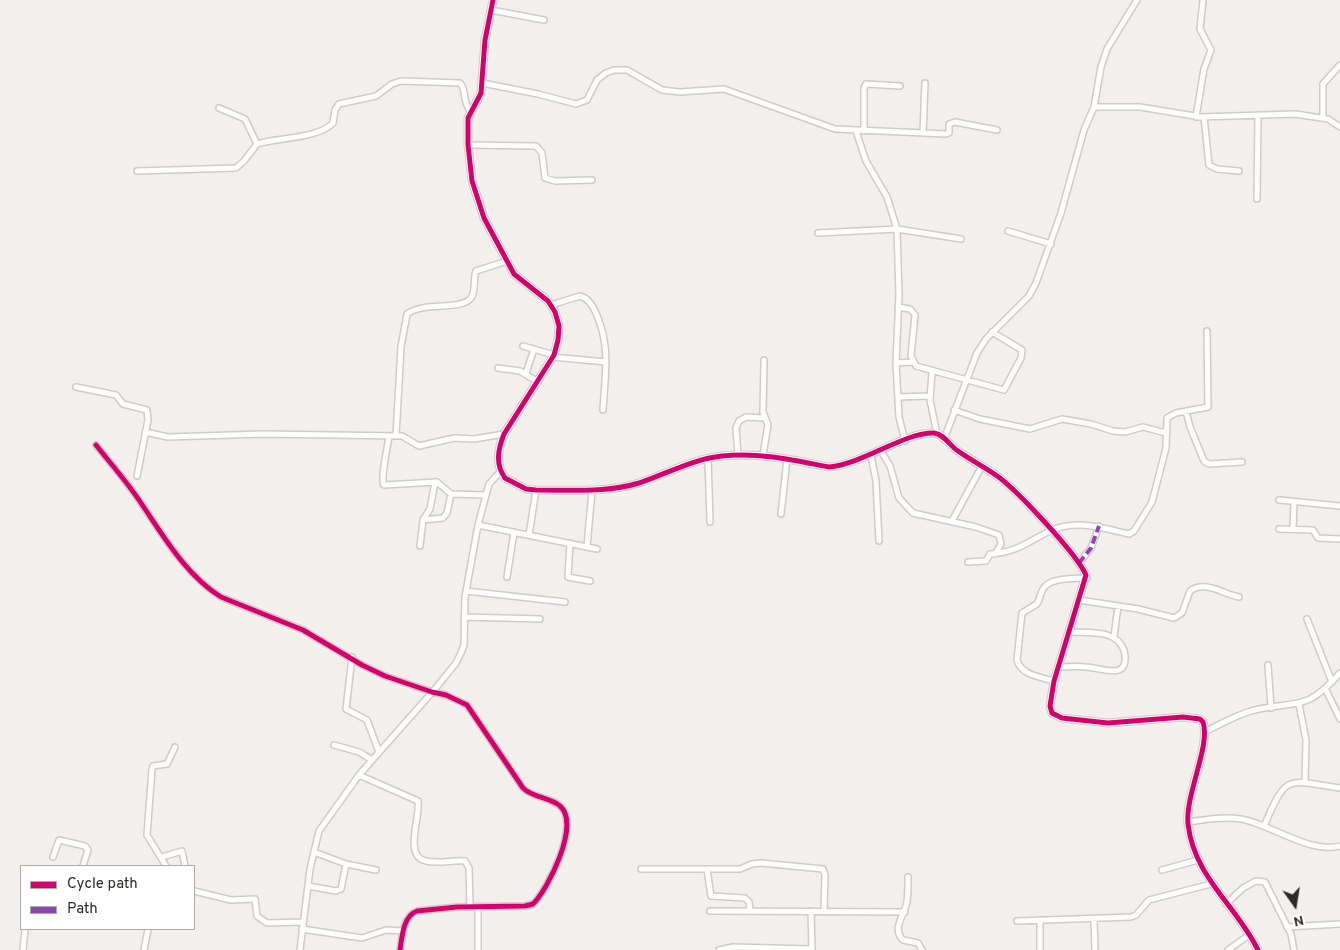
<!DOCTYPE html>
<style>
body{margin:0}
#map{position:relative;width:1340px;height:950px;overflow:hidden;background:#f2efed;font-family:Overpass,sans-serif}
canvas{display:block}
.legend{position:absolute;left:20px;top:865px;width:175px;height:65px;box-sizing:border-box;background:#fff;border:1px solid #abaaa9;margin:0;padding:6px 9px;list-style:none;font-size:15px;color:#2d2b29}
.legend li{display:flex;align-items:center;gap:10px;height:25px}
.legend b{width:25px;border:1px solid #abaaa9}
.north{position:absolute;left:1270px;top:880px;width:50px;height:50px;-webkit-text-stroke:4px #fff;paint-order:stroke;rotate:167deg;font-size:14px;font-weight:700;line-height:20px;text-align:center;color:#2d2b29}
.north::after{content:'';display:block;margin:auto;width:18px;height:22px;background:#2d2b29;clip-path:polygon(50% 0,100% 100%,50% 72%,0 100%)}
</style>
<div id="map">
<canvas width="1340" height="950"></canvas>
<ul class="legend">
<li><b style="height:6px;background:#d6006c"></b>Cycle path</li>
<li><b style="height:6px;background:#8e44ad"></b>Path</li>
</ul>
<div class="north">N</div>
</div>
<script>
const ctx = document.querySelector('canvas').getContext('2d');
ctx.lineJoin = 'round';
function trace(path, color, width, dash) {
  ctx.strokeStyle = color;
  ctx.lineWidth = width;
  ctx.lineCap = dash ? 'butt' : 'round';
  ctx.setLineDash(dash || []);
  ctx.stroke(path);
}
const street = new Path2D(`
 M491 10 544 20
 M482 83 538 94 576 104 587 100 597 80 606 73 614 70H627L662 90 680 92 724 89 835 129 946 134 949 133V124L955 122 997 130
 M1094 107H1140L1201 117 1295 114 1328 119 1340 127
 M219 108 245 119 257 144
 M1196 117 1204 69 1211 50 1200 29 1203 0
 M1204 117 1209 165 1217 169 1239 171
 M1323 118V84L1340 65
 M856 131 866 161 887 197 897 229 899 295 896 363 899 417 905 441
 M864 131V88L866 84 900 86
 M923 133 925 83
 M468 145 536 146 542 153 545 178 555 181 592 180
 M137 171 236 168 244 161 257 144C276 138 320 138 333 123L335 110 339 104 376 96 392 84 401 81 460 83C467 90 462 102 470 110
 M1257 199 1258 115
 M1008 231 1051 244
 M818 233 897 229 961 239
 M551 305 580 296C588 298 593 306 596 313 611 347 605 374 603 410
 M898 307 910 309 915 315 911 356 916 366 1004 390 1021 358 1022 350 992 332
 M523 346 554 355
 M552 357 606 362
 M896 363 913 362
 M498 368 520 371 538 382
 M932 372 930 400 937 434
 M526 373 534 349
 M76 387 116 395 123 404 147 410 148 420 137 476
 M898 397 929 396
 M954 410 980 419 1030 429 1062 419 1091 424 1113 431 1125 432 1143 427 1166 433
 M1186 411 1190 427 1204 461 1209 464 1242 462
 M145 432 168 437 263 434 402 436 419 446 454 438 474 439 504 434
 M389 436C388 446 380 479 384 485L437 482 451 494 485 495
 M396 436 401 347 407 314C424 301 461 311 471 298 476 292 473 279 476 271L507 261
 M944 439 977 353 986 339 1029 296 1036 283 1061 213 1084 130 1094 107 1101 67 1107 49 1137 0
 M96 445C111 464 128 483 141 503 164 537 186 575 221 597L303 630 362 665 385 676 432 692 446 695 467 705 523 788C533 798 550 797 560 806 581 824 548 889 533 904L525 906 457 907 417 911C403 916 402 937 400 950
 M881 451 890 466 899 498 913 513 976 527 999 535 1001 544 995 554
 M738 455 736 428 739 421 746 417 764 418
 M763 455 768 425 763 412 764 360
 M871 455 876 481 879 541
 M708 458 710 522
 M1279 500 1340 506
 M781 514 787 459
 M423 520 443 518 447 513 451 494
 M952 521 982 466
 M478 525 597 549
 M1279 529 1313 530 1318 538 1340 539
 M1293 529 1294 502
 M529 535 536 490
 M570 543 568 577 590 581
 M420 546 423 520 430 509 435 482
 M587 547 592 490
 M968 562 986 561 990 554C1018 552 1027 542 1050 531 1076 519 1103 528 1129 534L1134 531 1152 502 1166 448 1167 418 1176 413 1208 407 1207 331
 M1079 563 1091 548 1099 526
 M507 577 514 532
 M466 591 565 602
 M1079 600 1138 609 1174 618 1182 613 1190 591C1205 580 1223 594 1239 597
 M464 617 540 619
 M1307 619 1332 682
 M1114 637 1118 606
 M352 657 346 709 367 720 379 752
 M1268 665 1271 708
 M1058 667C1067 667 1077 666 1086 667 1103 668 1131 682 1124 650 1116 629 1089 633 1070 632
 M1054 681C1040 677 1021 675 1017 660L1022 613 1037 604C1040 599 1040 594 1043 589 1050 577 1074 579 1087 578
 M1326 690 1340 719
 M1299 704 1306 740 1305 783
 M1204 732C1219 725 1234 716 1251 711 1297 699 1304 714 1340 673
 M334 745 359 752 372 760
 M359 775 418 801C421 815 403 857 426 861 438 864 453 860 465 861L469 868 470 907
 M1188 822C1205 820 1223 816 1241 819 1271 824 1309 854 1340 846
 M1264 826C1287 773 1286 780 1340 788
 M314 852 346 864 376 870
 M53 857 59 840 85 846 88 850 83 866
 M162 857 182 851 185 866
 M166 866 147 835 152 769 153 766 167 764 175 747
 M641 869H740L752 864 761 863 823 869 825 875 824 911
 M707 869 711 896 745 898 749 902 750 911
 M1162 870 1198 860
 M908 877C908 885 908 894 907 902 905 915 891 928 903 940L918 943 922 950
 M308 886 336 891 341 889 346 864
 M194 891 231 900 255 899 257 916 267 923 303 922
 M1226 904 1243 888 1256 881 1265 882 1291 934 1294 950
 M710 911 905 912
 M811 911 812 950
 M1040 920V950
 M1094 920 1095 950
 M1017 921 1131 917 1136 915 1149 900 1211 884
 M1287 927 1340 924
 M302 929 362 938 386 930 403 931
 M23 950 25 929
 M144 950 148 929
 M300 950 310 869 319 831 359 775 435 689 456 663 461 653 464 645 465 597 478 525 489 484 500 472
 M478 950V907
 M719 950 733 947 812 949
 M1228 950 1249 935`);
const secondary = new Path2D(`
 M493 0 485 40 481 93 468 118V145L472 181 484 218 514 274 548 301 555 312 559 326 558 340 554 355 504 434C498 449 495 464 505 478L526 489 536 490C570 490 606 493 639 483 666 474 693 459 722 456 759 452 793 460 829 467 863 464 905 432 934 433 944 434 950 446 958 451 972 461 987 468 1000 478 1020 494 1076 553 1086 575L1054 681 1050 706 1052 713 1062 718 1108 723 1183 717 1200 719 1203 722C1211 745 1185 795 1188 824 1194 877 1236 905 1258 950`);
trace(street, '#cecccb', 8);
trace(secondary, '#cecccb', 9);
trace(street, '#fdfdfc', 5);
trace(secondary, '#fdfdfc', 7);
trace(new Path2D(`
 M1079 563 1091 548 1099 526`), '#8e44ad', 4, [8, 4]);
trace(new Path2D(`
 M493 0 485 40 481 93 468 118V145L472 181 484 218 514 274 548 301 555 312 559 326 558 340 554 355 504 434C498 449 495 464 505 478L526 489 536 490C570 490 606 493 639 483 666 474 693 459 722 456 759 452 793 460 829 467 863 464 905 432 934 433 944 434 950 446 958 451 972 461 987 468 1000 478 1020 494 1076 553 1086 575L1054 681 1050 706 1052 713 1062 718 1108 723 1183 717 1200 719 1203 722C1211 745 1185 795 1188 824 1194 877 1236 905 1258 950
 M96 445C111 464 128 483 141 503 164 537 186 575 221 597L303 630 362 665 385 676 432 692 446 695 467 705 523 788C533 798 550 797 560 806 581 824 548 889 533 904L525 906 457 907 417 911C403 916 402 937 400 950`), '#d6006c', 5);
</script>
